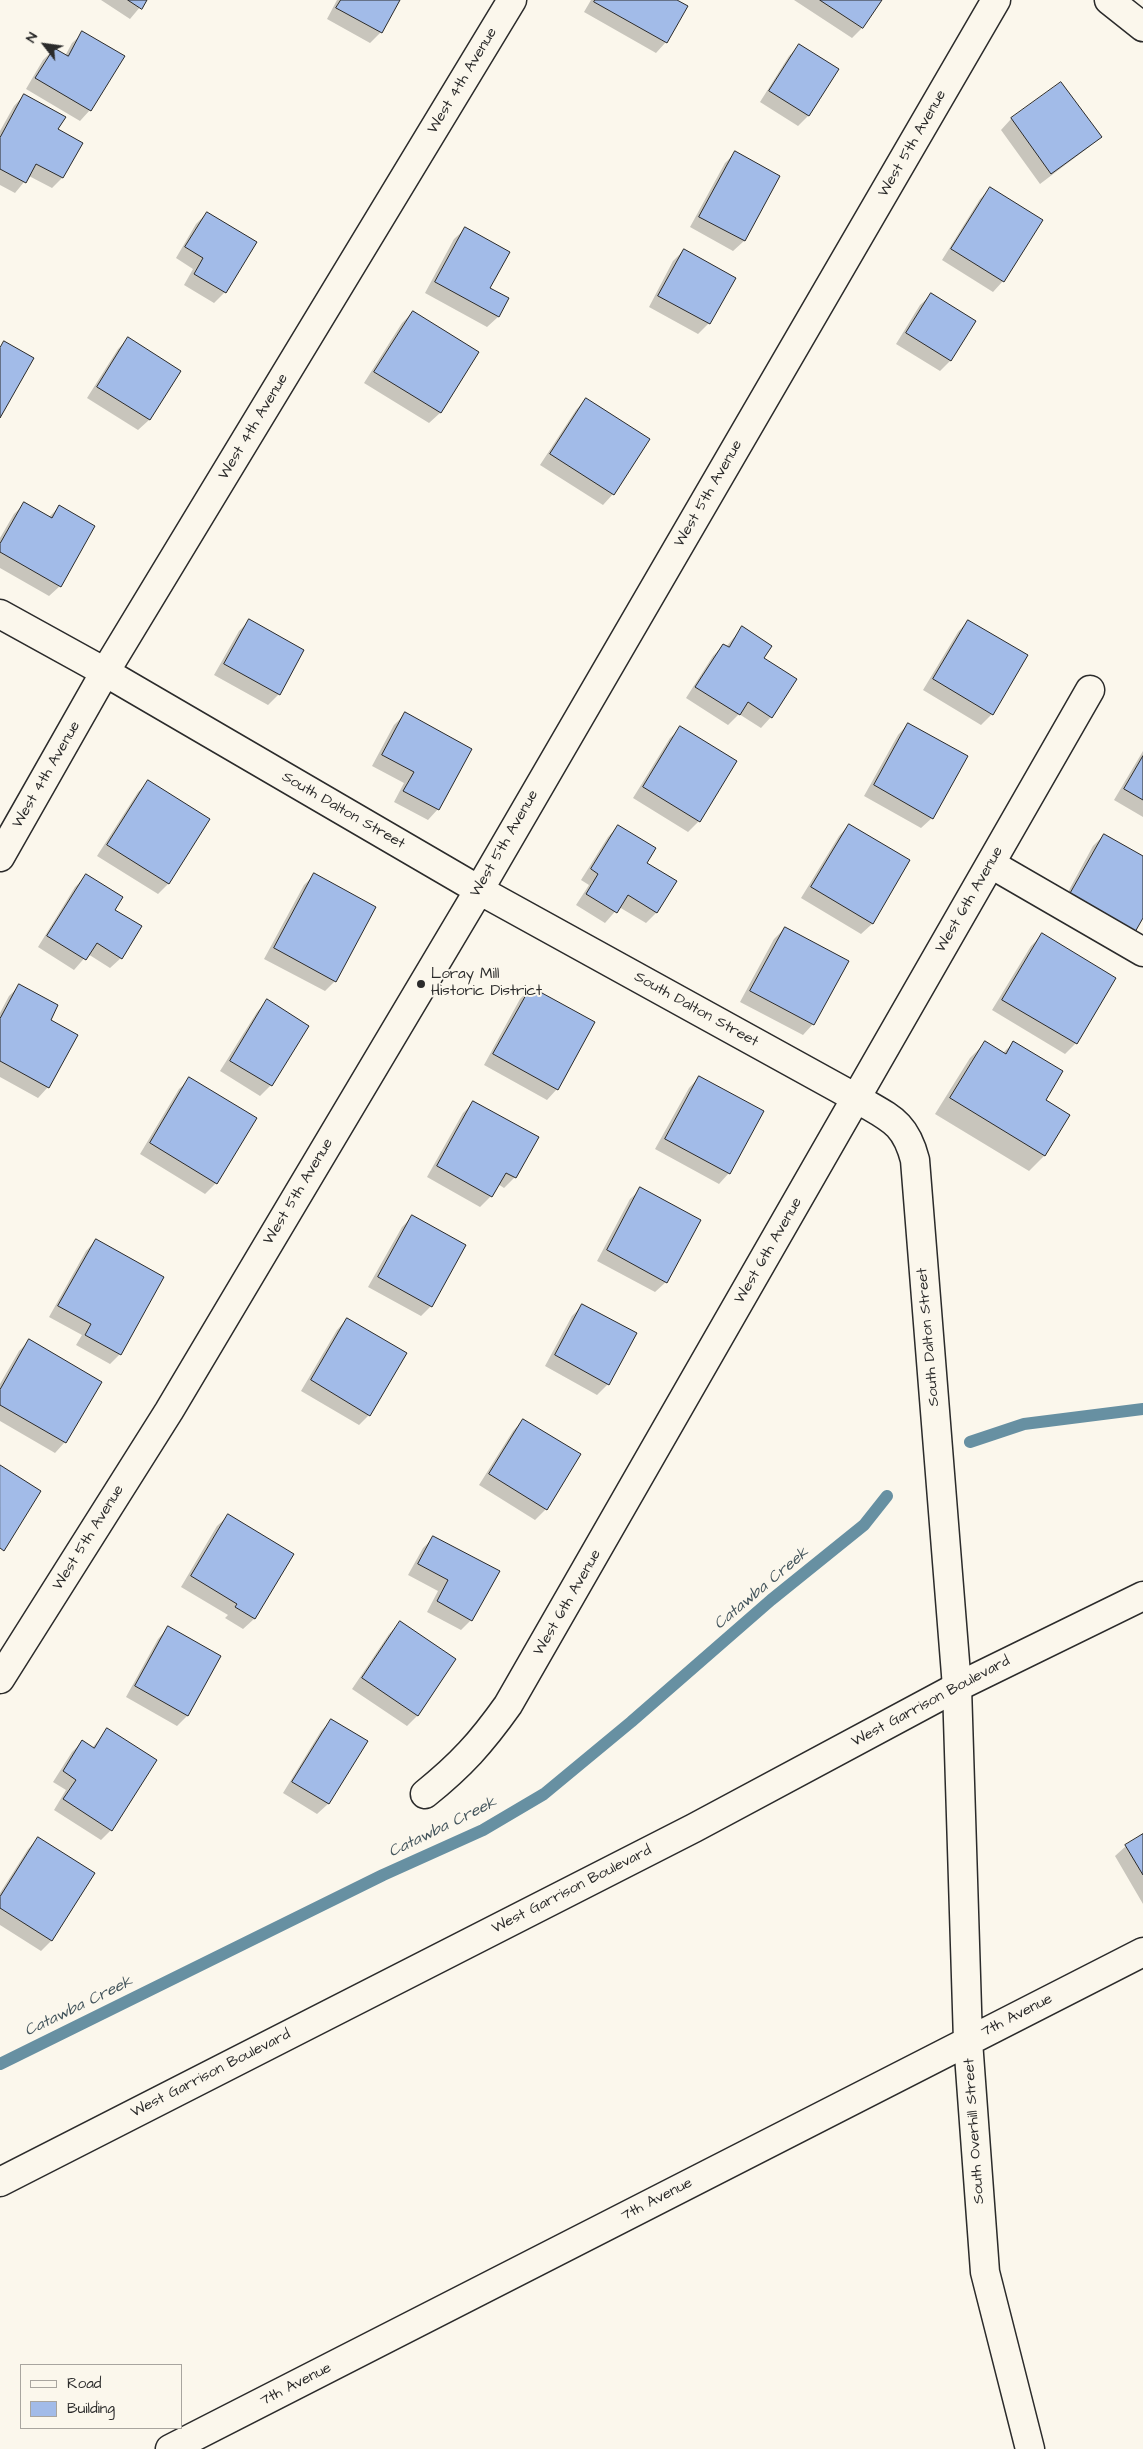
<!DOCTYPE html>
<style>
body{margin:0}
#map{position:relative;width:1143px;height:2449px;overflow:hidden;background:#fbf7ec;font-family:"Architects Daughter",sans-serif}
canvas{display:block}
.legend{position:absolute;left:20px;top:2364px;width:162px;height:65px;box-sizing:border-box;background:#fbf7ec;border:1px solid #a8a59f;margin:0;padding:6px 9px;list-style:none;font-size:15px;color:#2b2b2b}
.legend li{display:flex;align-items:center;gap:10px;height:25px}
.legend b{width:25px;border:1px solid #a8a59f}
.north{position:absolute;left:20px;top:20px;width:50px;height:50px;-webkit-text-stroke:4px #fbf7ec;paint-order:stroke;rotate:300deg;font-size:14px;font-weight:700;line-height:20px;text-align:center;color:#2b2b2b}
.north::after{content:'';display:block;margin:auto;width:18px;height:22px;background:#2b2b2b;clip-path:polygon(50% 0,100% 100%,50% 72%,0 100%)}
</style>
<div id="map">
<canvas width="1143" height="2449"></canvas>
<ul class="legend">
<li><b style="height:6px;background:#fbf7ec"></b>Road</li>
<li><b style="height:14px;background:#a2bbe8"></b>Building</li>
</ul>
<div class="north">N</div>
</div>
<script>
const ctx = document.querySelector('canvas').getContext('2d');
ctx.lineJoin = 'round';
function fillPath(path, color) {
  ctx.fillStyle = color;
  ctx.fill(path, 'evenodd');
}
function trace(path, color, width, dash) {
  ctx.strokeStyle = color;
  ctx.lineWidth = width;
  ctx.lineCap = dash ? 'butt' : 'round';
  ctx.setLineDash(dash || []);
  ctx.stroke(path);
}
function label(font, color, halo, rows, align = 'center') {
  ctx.font = font + ' "Architects Daughter",sans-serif';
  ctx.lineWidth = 4;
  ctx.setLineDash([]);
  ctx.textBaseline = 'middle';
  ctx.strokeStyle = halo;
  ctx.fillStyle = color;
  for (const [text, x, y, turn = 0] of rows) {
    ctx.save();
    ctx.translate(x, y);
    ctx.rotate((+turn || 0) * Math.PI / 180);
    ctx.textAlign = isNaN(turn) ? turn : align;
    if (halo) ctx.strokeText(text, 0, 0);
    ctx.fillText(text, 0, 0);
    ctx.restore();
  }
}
fillPath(new Path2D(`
 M101 0H146L130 19Z
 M337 0H398L381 32 370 43 327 19Z
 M591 0H675L666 42 656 53 584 12Z
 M794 0H880L862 28 852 38Z
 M83 33 90 110 80 121 26 89 43 60 54 49 65 56 72 43Z
 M799 46 837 69 808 116 798 126 760 102 789 56Z
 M1061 83 1100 137 1089 147 1040 184 1001 130 1011 119Z
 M24 95 57 130 81 143 62 178 52 188 29 176 15 193 0 185V131L14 106Z
 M735 153 779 176 744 241 733 251 690 227 725 163Z
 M990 189 1003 281 993 292 942 260 980 199Z
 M207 213 255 242 225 292 214 303 184 285 193 269 176 258 196 224Z
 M465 229 488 288 508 299 498 317 487 327 425 293 454 239Z
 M684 250 734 278 709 323 698 334 649 307 673 261Z
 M931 295 974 322 950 361 940 371 896 344 920 305Z
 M413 312 477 352 440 413 429 423 364 383 402 323Z
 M128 339 179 372 149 420 138 430 87 398 118 349Z
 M586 399 613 494 603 505 540 465 576 410Z
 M24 504 48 518 59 507 60 586 49 596 0 568V538L14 514Z
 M249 621 279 694 268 705 214 675 239 631Z
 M968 621 1026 655 992 714 981 725 923 690 958 632Z
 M742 628 762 658 771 717 761 728 739 714 728 725 686 698 713 656 724 645 726 647Z
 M405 714 438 809 428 820 394 802 404 783 372 766 394 725Z
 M908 724 932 818 921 828 864 796 898 735Z
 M681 728 699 821 688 832 633 798 670 738Z
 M1143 751V817L1114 800Z
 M149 782 208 819 168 884 158 894 97 856 138 792Z
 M849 825 909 861 872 924 861 934 801 898 839 836Z
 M618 826 646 863 675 881 656 913 646 923 619 907 605 923 576 905 589 885 581 880 608 837Z
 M1104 835 1143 857V915L1133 929 1068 892 1093 846Z
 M315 874 335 981 325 991 264 959 304 885Z
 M86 876 113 910 121 958 110 968 88 954 74 970 38 947 75 887Z
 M785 928 813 1024 803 1035 740 1002 774 939Z
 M1042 935 1114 978 1076 1043 1065 1054 992 1010 1031 946Z
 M20 985 49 1020 48 1087 38 1098 0 1077V1013L9 996Z
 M531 988 557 1089 547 1100 484 1065 520 999Z
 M267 1001 271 1085 260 1096 220 1071 257 1012Z
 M985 1043 1003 1053 1013 1043 1044 1101 1068 1115 1044 1156 1029 1171 935 1114 970 1058Z
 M699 1077 729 1173 719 1184 655 1149 689 1088Z
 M190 1079 255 1119 216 1183 205 1194 140 1154 179 1089Z
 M473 1103 515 1177 504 1188 498 1184 491 1196 480 1207 427 1177 463 1113Z
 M641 1189 666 1282 655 1292 597 1261 630 1199Z
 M412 1217 431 1306 421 1316 368 1287 402 1227Z
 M96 1240 120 1354 110 1364 76 1345 82 1335 49 1317 86 1251Z
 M583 1305 608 1384 597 1395 545 1366 572 1316Z
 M347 1319 369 1415 359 1425 301 1391 337 1330Z
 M30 1340 100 1382 65 1442 55 1453 0 1421V1384L19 1351Z
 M523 1420 580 1455 546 1509 535 1520 479 1485 513 1431Z
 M228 1516 293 1554 254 1619 243 1629 225 1618 228 1615 181 1587 217 1526Z
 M434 1537 471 1620 461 1630 427 1612 438 1591 408 1575 423 1548Z
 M400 1623 417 1716 407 1726 352 1689 389 1634Z
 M168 1628 220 1657 187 1716 177 1726 126 1697 158 1639Z
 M332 1720 366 1741 328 1804 317 1814 283 1793 321 1731Z
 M107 1730 111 1830 101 1840 54 1810 66 1790 53 1782 72 1752 82 1742 92 1748Z
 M1143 1836V1904L1115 1856 1126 1846Z
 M38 1839 94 1874 51 1941 41 1951 0 1925V1893L28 1849Z`), '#0003');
trace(new Path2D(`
 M970 1442 1024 1424 1143 1409
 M0 2064 383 1875 483 1830 544 1794 631 1722 771 1600 864 1525 887 1496`), '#6790a2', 12);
const building = new Path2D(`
 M128 0H147L142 9Z
 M341 0H400L382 33 336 8Z
 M595 0H677L688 6 667 43 594 2Z
 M820 0H882L863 28Z
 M82 31 125 56 91 111 35 78 54 48 68 56Z
 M799 44 839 69 809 116 769 91Z
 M1061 82 1102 137 1051 174 1011 118Z
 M24 94 66 117 58 129 83 143 63 178 36 164 26 183 0 169V138Z
 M735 151 780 176 745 241 699 217Z
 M990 187 1043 220 1004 282 951 249Z
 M207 212 257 242 226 293 194 274 203 258 185 247Z
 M465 227 510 252 490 288 509 298 499 317 435 282Z
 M684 249 736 278 710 324 658 296Z
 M931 293 976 321 951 361 906 333Z
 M413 311 479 352 441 413 374 372Z
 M128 337 181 371 150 420 97 387Z
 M4 341 34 358 0 418V348Z
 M586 398 650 439 614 495 550 454Z
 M24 502 52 518 59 505 95 526 61 587 0 552V544Z
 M249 619 304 650 280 695 224 664Z
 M968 620 1028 655 993 715 933 679Z
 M742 626 772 646 764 658 797 679 772 718 748 702 740 715 695 687 723 644 729 647Z
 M405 712 472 749 439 810 403 791 414 772 382 755Z
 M908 723 968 756 933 819 874 785Z
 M680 726 737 761 700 822 643 787Z
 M1143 756V800L1124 789Z
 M148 780 210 819 169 884 107 845Z
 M849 824 910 860 873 924 811 887Z
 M618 825 656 848 647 863 677 881 657 913 628 895 617 913 586 894 598 874 591 869Z
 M1104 834 1143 856V918L1135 932 1070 894Z
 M314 873 376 907 336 982 274 948Z
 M86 874 123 897 115 910 142 926 122 959 97 943 86 960 47 936Z
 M785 927 849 961 814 1025 750 991Z
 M1042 933 1116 978 1077 1044 1002 1000Z
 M19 984 58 1005 51 1020 78 1035 49 1088 0 1061V1019Z
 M531 987 595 1022 558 1090 493 1054Z
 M267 999 309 1026 272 1086 230 1061Z
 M985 1041 1006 1054 1013 1041 1063 1071 1046 1100 1070 1115 1045 1156 950 1098Z
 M699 1076 764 1111 730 1174 665 1139Z
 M189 1077 257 1118 217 1184 150 1143Z
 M473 1101 539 1137 516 1178 506 1173 492 1197 437 1166Z
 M640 1187 701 1220 667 1283 607 1250Z
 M412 1215 466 1245 432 1307 378 1277Z
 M96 1239 164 1277 121 1355 85 1335 91 1324 58 1306Z
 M582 1304 637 1333 609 1385 555 1355Z
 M347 1318 407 1353 370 1416 311 1380Z
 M29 1339 102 1382 66 1443 0 1405V1390Z
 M523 1419 581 1454 547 1510 489 1474Z
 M0 1465 41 1491 4 1551 0 1548Z
 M228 1514 294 1554 255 1619 235 1607 237 1604 191 1576Z
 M433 1536 500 1571 472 1621 437 1601 448 1580 418 1564Z
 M400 1621 456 1659 418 1716 362 1678Z
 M168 1626 221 1656 188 1716 135 1686Z
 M331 1719 368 1741 329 1804 292 1782Z
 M107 1728 157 1760 112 1831 63 1799 76 1780 63 1771 82 1740 94 1748Z
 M1143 1834V1875L1125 1845Z
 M38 1837 95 1873 52 1941 0 1908V1897Z`);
fillPath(building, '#a2bbe8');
trace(building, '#2b2b2b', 1);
const minor = new Path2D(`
 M1109 0 1143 27
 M0 614 105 672 479 890 856 1098C889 1118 905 1121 915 1160L957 1687 968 2041 985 2272 1030 2449
 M0 857 105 672 512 0
 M991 864 1143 952
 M0 1679 169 1411 479 890 996 0
 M425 1794C461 1765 481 1743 508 1705L1090 690
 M170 2449 1143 1952`);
const major = new Path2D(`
 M0 2182 694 1828 957 1687 1143 1596`);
trace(minor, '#2b2b2b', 31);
trace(major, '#2b2b2b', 31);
trace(minor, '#fbf7ec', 28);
trace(major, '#fbf7ec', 28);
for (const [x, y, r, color] of [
 [421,984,5,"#2b2b2b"]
]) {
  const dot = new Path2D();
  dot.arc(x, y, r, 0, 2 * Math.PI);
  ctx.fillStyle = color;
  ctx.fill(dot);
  trace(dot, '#fbf7ec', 2);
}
label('15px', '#2b2b2b', '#fbf7ec', [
 ["West 4th Avenue",463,81,-59],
 ["West 5th Avenue",913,144,-60],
 ["West 4th Avenue",254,427,-59],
 ["West 5th Avenue",709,494,-60],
 ["West 4th Avenue",47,775,-60],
 ["South Dalton Street",343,811,30],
 ["West 5th Avenue",505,844,-60],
 ["West 6th Avenue",970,900,-60],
 ["South Dalton Street",696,1010,29],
 ["West 5th Avenue",299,1192,-59],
 ["West 6th Avenue",769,1251,-60],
 ["South Dalton Street",929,1337,-95],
 ["West 5th Avenue",89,1538,-58],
 ["West 6th Avenue",568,1603,-60],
 ["West Garrison Boulevard",931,1702,-28],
 ["West Garrison Boulevard",572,1890,-27],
 ["7th Avenue",1017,2016,-27],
 ["West Garrison Boulevard",211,2074,-27],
 ["South Overhill Street",975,2131,-94],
 ["7th Avenue",657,2200,-27],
 ["7th Avenue",296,2385,-27]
]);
label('15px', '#2b2b2b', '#fbf7ec', [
 ["Loray Mill",431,975],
 ["Historic District",431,992]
], 'left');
label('italic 16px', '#44555c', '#fbf7ec', [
 ["Catawba Creek",762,1589,-40],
 ["Catawba Creek",443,1828,-26],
 ["Catawba Creek",79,2007,-26]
]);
</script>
